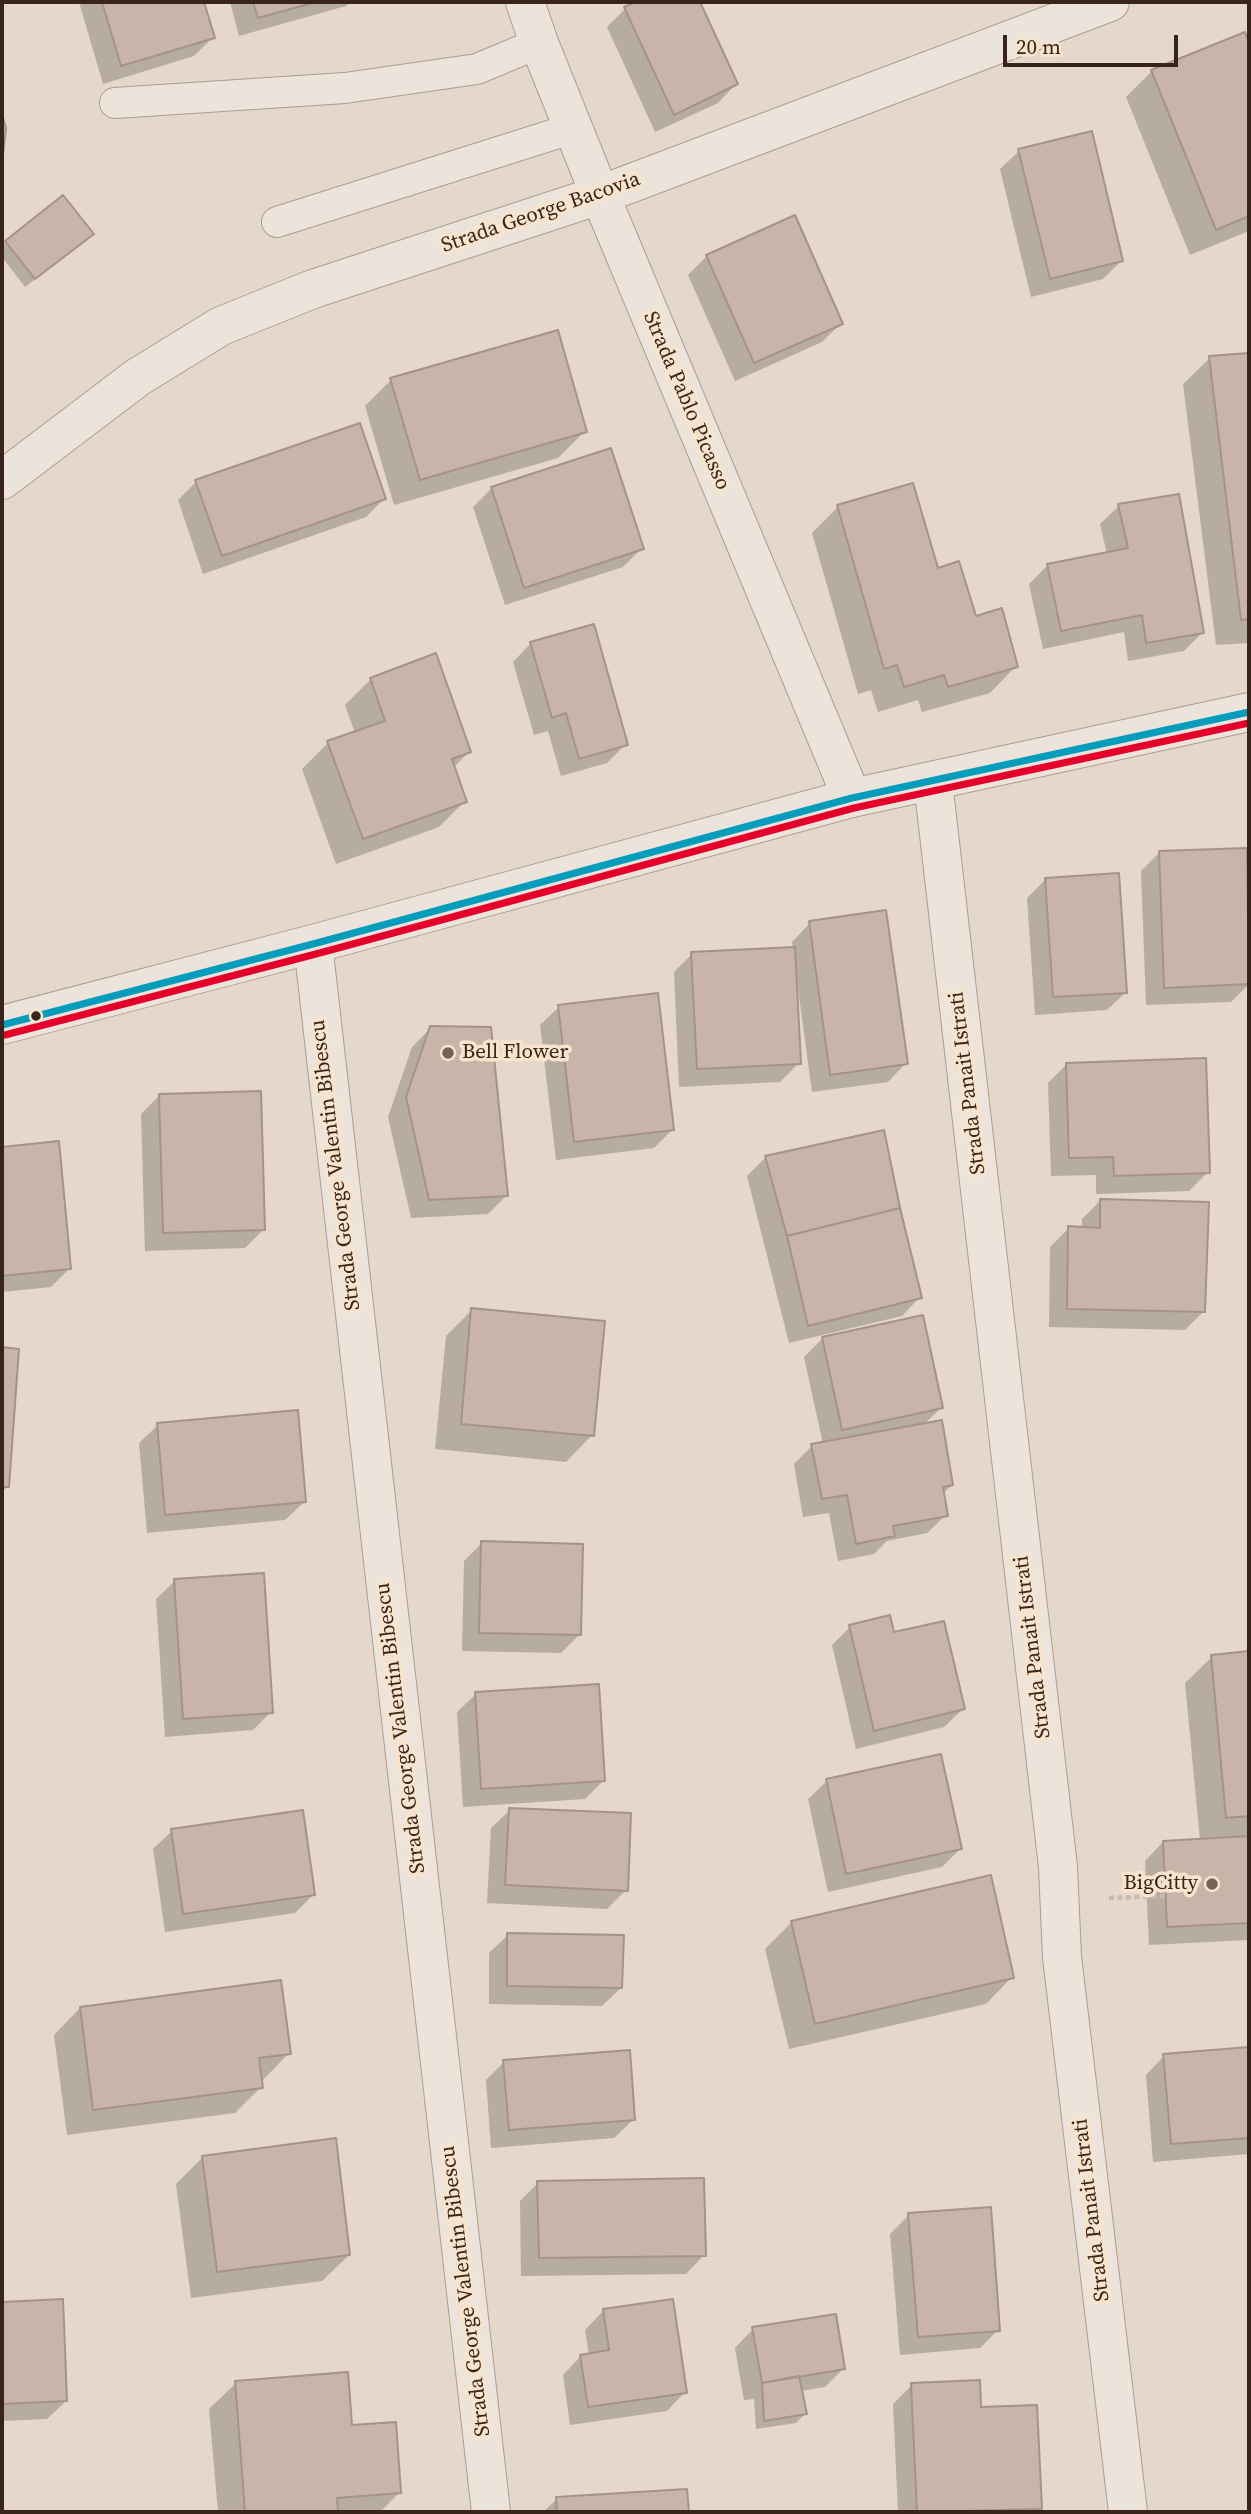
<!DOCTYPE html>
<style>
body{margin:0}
#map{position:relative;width:1251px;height:2514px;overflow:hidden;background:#e5d7c9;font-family:"Source Serif 4",serif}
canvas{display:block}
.frame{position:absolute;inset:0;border:4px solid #38241b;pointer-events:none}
.scale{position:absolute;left:1003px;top:35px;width:175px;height:32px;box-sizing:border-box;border:4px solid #38241b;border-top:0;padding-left:9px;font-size:21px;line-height:24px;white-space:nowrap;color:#38241b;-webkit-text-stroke:5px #f8e4cd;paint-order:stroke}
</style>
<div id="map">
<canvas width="1251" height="2514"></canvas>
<div class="frame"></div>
<div class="scale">20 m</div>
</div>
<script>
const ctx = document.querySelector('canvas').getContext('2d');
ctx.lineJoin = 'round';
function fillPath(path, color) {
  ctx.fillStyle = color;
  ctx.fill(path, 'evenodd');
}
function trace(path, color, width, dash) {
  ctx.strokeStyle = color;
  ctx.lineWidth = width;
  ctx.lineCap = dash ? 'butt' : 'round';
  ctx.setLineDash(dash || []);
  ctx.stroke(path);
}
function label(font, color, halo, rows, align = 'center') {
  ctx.font = font + ' "Source Serif 4",serif';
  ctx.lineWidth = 7;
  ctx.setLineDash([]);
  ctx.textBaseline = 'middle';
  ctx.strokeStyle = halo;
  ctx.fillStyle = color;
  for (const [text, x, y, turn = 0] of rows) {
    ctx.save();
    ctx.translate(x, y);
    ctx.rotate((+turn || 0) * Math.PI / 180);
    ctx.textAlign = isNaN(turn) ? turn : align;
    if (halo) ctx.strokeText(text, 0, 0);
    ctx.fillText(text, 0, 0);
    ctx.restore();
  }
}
fillPath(new Path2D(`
 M79 2H202L213 37 194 56 103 84Z
 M230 2H350L346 6 239 36Z
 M640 2H698L736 84 718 103 655 132 607 27 625 9Z
 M1244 34 1249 47V231L1190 255 1126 97 1152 71Z
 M1019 151 1121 261 1103 279 1031 297 1000 169Z
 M6 242 82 243 25 287 2 257V246Z
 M707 256 841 323 822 342 735 381 688 275Z
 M1249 355V643L1216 645 1183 384 1210 358Z
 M391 380 585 431 558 458 394 505 365 406Z
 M610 451 642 548 623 567 505 605 473 507 491 489Z
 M196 482 384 499 366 517 203 574 178 500Z
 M1119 506 1202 633 1184 651 1128 661 1124 632 1043 649 1029 584 1048 565 1107 554 1100 524Z
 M838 507 936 570 1016 666 990 693 922 712 918 700 878 712 871 690 858 694 812 533Z
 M531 643 626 744 607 763 561 776 548 731 534 735 513 662Z
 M371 679 469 752 453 768 465 801 439 827 336 864 302 769 328 743 355 733 345 705Z
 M1245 850 1249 984 1231 1002 1146 1005 1141 871 1159 853Z
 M1045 880 1126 992 1107 1010 1035 1015 1027 898Z
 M810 923 906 1063 888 1082 812 1092 798 989H795L799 1063 780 1082 679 1087 674 972 692 954 793 949 792 942Z
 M559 1007 672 1130 654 1148 556 1160 540 1025Z
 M431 1028 506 1196 488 1214 411 1218 388 1117 412 1047Z
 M1067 1064 1208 1172 1189 1191 1096 1194V1175L1051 1176 1048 1083Z
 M159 1096 263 1230 245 1248 145 1251 141 1114Z
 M57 1143 69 1269 51 1287 2 1292V1148Z
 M766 1157 920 1297 902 1316 789 1343 747 1176Z
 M1101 1200 1203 1312 1185 1330 1049 1327 1050 1247 1069 1228 1082 1229V1219Z
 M472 1310 592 1435 566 1462 435 1449 446 1336Z
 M823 1338 941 1408 923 1425 952 1485 942 1494 946 1515 927 1533 887 1541 874 1554 838 1561 829 1513 803 1517 794 1464 812 1446 823 1444 804 1357Z
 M2 1349 17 1350 7 1487 2 1492Z
 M158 1425 304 1502 285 1520 147 1533 139 1443Z
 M482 1543 580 1634 561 1653 462 1651 464 1561Z
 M175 1581 271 1712 253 1730 165 1737 156 1599Z
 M850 1627 892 1634 963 1709 944 1727 856 1749 832 1645Z
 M1249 1653V1940L1149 1945 1145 1861 1163 1842 1200 1840 1185 1683 1212 1657Z
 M476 1694 603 1781 585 1799 463 1807 457 1712Z
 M827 1781 960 1849 942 1867 828 1892 808 1799Z
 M510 1810 626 1890 607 1909 487 1903 491 1828Z
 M172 1831 313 1895 295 1913 165 1932 153 1849Z
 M792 1922 1012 1977 986 2004 789 2049 765 1949Z
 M508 1935 621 1988 602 2006 489 2004V1953Z
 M80 2008 289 2053 263 2080H260L261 2087 235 2113 67 2135 54 2035Z
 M1249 2049V2154L1153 2162 1146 2075 1164 2056Z
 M504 2062 633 2120 614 2138 491 2148 486 2080Z
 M203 2157 349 2255 322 2281 191 2298 176 2184Z
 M538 2183 704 2255 686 2274 521 2276 520 2201Z
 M909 2215 998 2330 980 2348 900 2355 890 2234Z
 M61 2301 66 2401 47 2419 2 2421V2304Z
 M603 2311 685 2392 667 2411 570 2425 563 2375 581 2356 589 2355 585 2330Z
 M753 2329 843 2369 825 2387 801 2391 805 2414 796 2423 756 2429 754 2399 744 2400 735 2348Z
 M236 2383 350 2427 400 2492 380 2512H218L209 2409Z
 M912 2385 980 2409 1040 2508 1036 2512H898L893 2404Z
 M685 2491 687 2512H543L557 2499Z`), '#0003');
const building = new Path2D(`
 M102 2H204L215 38 121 66Z
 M253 2H316L258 18Z
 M636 2H700L738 84 674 115 624 7Z
 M1245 32 1249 43V216L1216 230 1151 70Z
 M2 114 6 128 2 164Z
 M1092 131 1123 261 1050 279 1018 149Z
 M63 195 94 234 35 279 5 241Z
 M795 215 843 324 754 363 706 255Z
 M558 330 587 432 420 480 390 378Z
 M1249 353V619L1241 620 1209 356Z
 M360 423 386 499 222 556 195 480Z
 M611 448 644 549 524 588 491 487Z
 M913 483 938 568 959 561 976 616 1002 608 1018 667 948 687 944 675 904 687 897 665 884 669 837 505Z
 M1179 494 1204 633 1146 643 1142 615 1061 631 1047 564 1128 548 1118 504Z
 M594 624 628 745 579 759 566 713 552 718 530 642Z
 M436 653 471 752 452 759 467 802 363 839 327 741 385 721 370 678Z
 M1247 848 1249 984 1164 988 1159 851Z
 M1119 873 1127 993 1053 997 1045 878Z
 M886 910 908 1064 830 1075 809 921Z
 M795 947 801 1064 697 1069 691 952Z
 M658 993 674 1130 574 1142 558 1005Z
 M430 1026 491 1027 508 1196 429 1200 406 1097Z
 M1206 1058 1210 1173 1114 1176 1113 1157 1069 1158 1066 1063Z
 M261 1091 265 1230 163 1233 159 1094Z
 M884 1130 900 1208 787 1236 765 1156Z
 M59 1141 71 1269 2 1276V1147Z
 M1100 1199 1209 1202 1205 1312 1067 1309 1068 1226 1100 1228Z
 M900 1208 922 1298 808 1326 787 1236Z
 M471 1308 605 1321 594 1436 461 1424Z
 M923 1315 943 1408 842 1430 822 1337Z
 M2 1347 19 1349 9 1487H2Z
 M298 1410 306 1502 165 1515 157 1423Z
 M942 1420 953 1485 943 1487 948 1516 893 1526 895 1536 856 1544 847 1495 822 1499 811 1444Z
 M481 1541 583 1544 581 1635 479 1633Z
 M264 1573 273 1713 183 1719 174 1579Z
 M890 1615 894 1632 944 1621 965 1709 874 1731 849 1625Z
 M1249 1651V1816L1226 1818 1211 1655Z
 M599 1684 605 1781 481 1789 475 1692Z
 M941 1754 962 1849 846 1874 826 1779Z
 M509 1808 631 1813 628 1891 505 1885Z
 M303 1810 315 1895 183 1914 171 1829Z
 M1249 1836V1923L1167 1927 1163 1841Z
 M991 1875 1014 1978 815 2024 791 1921Z
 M507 1933 624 1935 622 1988 507 1986Z
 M281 1980 291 2054 259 2058 263 2088 93 2110 80 2007Z
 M1249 2047V2138L1171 2144 1163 2054Z
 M630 2050 635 2120 509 2130 503 2060Z
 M336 2138 350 2255 217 2272 202 2156Z
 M704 2178 706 2256 539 2258 537 2181Z
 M991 2207 1000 2331 918 2337 908 2213Z
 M63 2299 67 2401 2 2404V2302Z
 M673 2299 687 2393 588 2407 580 2355 609 2350 603 2309Z
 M836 2314 845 2369 762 2383 752 2327Z
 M348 2372 352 2425 396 2422 401 2493 337 2498 338 2512H245L235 2381Z
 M799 2376 807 2414 764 2421 762 2383Z
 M980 2380 981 2407 1037 2405 1042 2509 917 2512 911 2383Z
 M687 2489 689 2512H557L556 2497Z`);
fillPath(building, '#c9b4a9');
trace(building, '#a59289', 2);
const service = new Path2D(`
 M115 103 345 88 477 69 539 43
 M277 222 574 128`);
const minor = new Path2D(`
 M525 2 539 43 600 195 852 798
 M2 480 138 377 221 326 313 289 600 195 1110 2
 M933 782 1058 1867 1062 1957 1128 2512
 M313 944 491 2512`);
const tertiary = new Path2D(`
 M2 1025 313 944 852 798 1249 712`);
trace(service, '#aa9d93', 32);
trace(minor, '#aa9d93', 40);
trace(tertiary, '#aa9d93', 40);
trace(new Path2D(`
 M1109 1898 1166 1896`), '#c5bbb2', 4.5, [5, 3.5]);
trace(service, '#ece4db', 30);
trace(minor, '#ece4db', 38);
trace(tertiary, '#ece4db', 38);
trace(new Path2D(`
 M2 1025 313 944 852 798 1249 712`), '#069cbc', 7);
trace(new Path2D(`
 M5 1035 316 954 854 808 1249 723`), '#e4002b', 7);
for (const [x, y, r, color] of [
 [36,1016,6,"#38241b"],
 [448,1053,7,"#756358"],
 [1212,1884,7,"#756358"]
]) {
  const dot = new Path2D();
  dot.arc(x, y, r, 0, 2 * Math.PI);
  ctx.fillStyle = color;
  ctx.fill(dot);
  trace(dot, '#f8e4cd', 2.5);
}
label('21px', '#38241b', '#f8e4cd', [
 ["Strada George Bacovia",541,213,-19],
 ["Strada Pablo Picasso",686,401,67],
 ["Strada Panait Istrati",968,1083,-97],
 ["Strada George Valentin Bibescu",336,1165,-97],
 ["Strada Panait Istrati",1033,1647,-97],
 ["Strada George Valentin Bibescu",401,1728,-97],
 ["Strada Panait Istrati",1092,2210,-97],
 ["Strada George Valentin Bibescu",466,2291,-97]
]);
label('21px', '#38241b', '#f8e4cd', [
 ["Bell Flower",462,1053],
 ["BigCitty",1198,1884,"right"]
], 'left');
</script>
